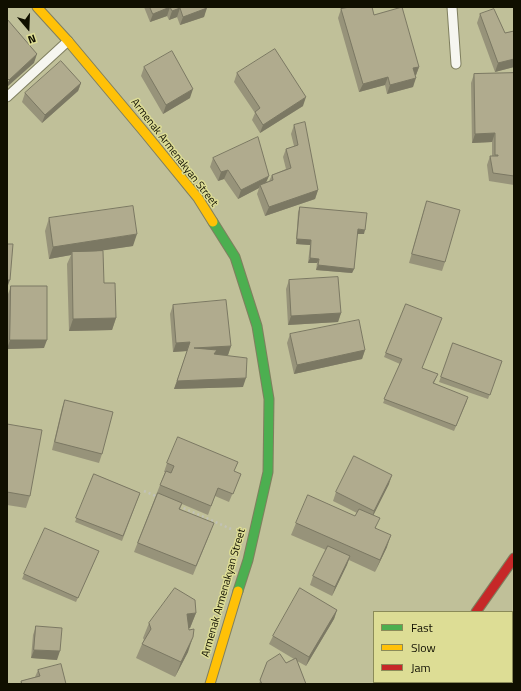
<!DOCTYPE html>
<style>
body{margin:0}
#map{position:relative;width:521px;height:691px;overflow:hidden;background:#c0c099;font-family:"Titillium Web",sans-serif}
canvas{display:block}
.frame{position:absolute;inset:0;border:8px solid #100f00;pointer-events:none}
.legend{position:absolute;left:373px;top:611px;width:140px;height:72px;box-sizing:border-box;background:#dddd95;border:1px solid #8b8b59;margin:0;padding:5px 7px;list-style:none;font-size:12px;color:#100f00}
.legend li{display:flex;align-items:center;gap:8px;height:20px}
.legend b{width:20px;border:1px solid #8b8b59}
.north{position:absolute;left:8px;top:8px;width:40px;height:40px;-webkit-text-stroke:3px #dddd95;paint-order:stroke;rotate:161deg;font-size:11px;font-weight:700;line-height:16px;text-align:center;color:#100f00}
.north::after{content:'';display:block;margin:auto;width:14px;height:18px;background:#100f00;clip-path:polygon(50% 0,100% 100%,50% 72%,0 100%)}
</style>
<div id="map">
<canvas width="521" height="691"></canvas>
<div class="frame"></div>
<ul class="legend">
<li><b style="height:5px;background:#4caf50"></b>Fast</li>
<li><b style="height:5px;background:#ffc107"></b>Slow</li>
<li><b style="height:5px;background:#c62828"></b>Jam</li>
</ul>
<div class="north">N</div>
</div>
<script>
const ctx = document.querySelector('canvas').getContext('2d');
ctx.lineJoin = 'round';
function trace(path, color, width, dash) {
  ctx.strokeStyle = color;
  ctx.lineWidth = width;
  ctx.lineCap = dash ? 'butt' : 'round';
  ctx.setLineDash(dash || []);
  ctx.stroke(path);
}
function fillPath(path, color) {
  ctx.fillStyle = color;
  ctx.fill(path, 'evenodd');
}
function label(font, color, halo, rows, align = 'center') {
  ctx.font = font + ' "Titillium Web",sans-serif';
  ctx.lineWidth = 3;
  ctx.setLineDash([]);
  ctx.textBaseline = 'middle';
  ctx.strokeStyle = halo;
  ctx.fillStyle = color;
  for (const [text, x, y, turn = 0] of rows) {
    ctx.save();
    ctx.translate(x, y);
    ctx.rotate((+turn || 0) * Math.PI / 180);
    ctx.textAlign = isNaN(turn) ? turn : align;
    if (halo) ctx.strokeText(text, 0, 0);
    ctx.fillText(text, 0, 0);
    ctx.restore();
  }
}
const lane = new Path2D(`
 M452 7 456 64
 M7 97 68 41`);
const fast = new Path2D(`
 M213 222 235 257 257 326 269 399 268 472 248 560 238 591
 M425 684 426 682`);
const slow = new Path2D(`
 M37 7 68 41 145 133 198 198 213 222
 M210 684 238 591`);
const jam = new Path2D(`
 M476 612 514 558`);
trace(lane, '#7f7f5f', 11);
trace(fast, '#7f7f5f', 11);
trace(slow, '#7f7f5f', 11);
trace(jam, '#7f7f5f', 11);
trace(new Path2D(`
 M144 491 158 497
 M179 506 231 529`), '#c2c2b7', 2.5, [2, 3]);
trace(lane, '#f6f6f0', 9);
trace(fast, '#4caf50', 9);
trace(slow, '#ffc107', 9);
trace(jam, '#c62828', 9);
fillPath(new Path2D(`
 M144 7H206L204 17 180 25 177 17 169 20 167 16 150 22Z
 M341 9 419 67 416 75 415 76 413 87 387 94 385 85 359 92 338 18Z
 M480 14 505 33 514 31V67L495 72 477 23Z
 M144 67 190 98 163 114 141 76Z
 M237 73 303 106 260 133 252 120 255 113 234 82Z
 M514 73V185L489 181 487 165 490 156H492V142L472 143 471 83 474 74Z
 M81 83 78 91 42 123 22 102 25 93Z
 M294 125 318 190 315 199 265 216 257 194 259 188 238 199 224 179 218 181 210 167 213 158 266 182 269 181 272 175 286 169 283 157 286 149 294 146 291 134Z
 M427 201 445 262 442 271 409 263 424 210Z
 M300 207 364 234H357L354 269 352 273 316 270 317 263H308L310 245 296 244 298 212Z
 M49 218 133 246 97 251 104 283 116 318 112 330 69 331 67 264 71 255 49 259 45 231Z
 M289 280 341 313 338 322 288 325 286 289Z
 M11 286 44 348 7 349 8 294Z
 M406 304 422 368 438 374 434 383 467 401 454 431 383 403 400 364 384 357Z
 M173 305 231 346 228 355H222L243 387 174 389 187 351 173 352 170 314Z
 M290 334 365 350 362 359 294 374 287 343Z
 M453 343 502 361 488 399 439 382Z
 M65 400 102 454 99 463 52 450 62 408Z
 M7 424 30 496 26 508 7 505Z
 M167 463 234 472 237 483 229 502 215 496 208 515 182 504 180 509 211 531 193 575 134 552 165 472H164Z
 M94 474 140 493 122 541 75 522Z
 M389 484 373 515 376 528 387 547 375 572 349 560 332 596 310 585 313 576 326 550 291 535 296 523 355 516 357 513 333 501 336 492Z
 M97 556 76 602 22 579 24 574Z
 M337 610 334 619 306 666 297 661 306 684H259L267 662 286 663 294 659 269 644 273 636Z
 M196 613 190 628H189L188 652 175 677 136 658 142 644 144 640 143 638 149 623Z
 M36 626 57 660 31 658 33 635Z
 M38 670 66 684H20L21 681 35 677Z`), '#97937a');
fillPath(new Path2D(`
 M170 7 167 16 150 22 153 14Z
 M180 8 177 17 169 20 172 11Z
 M207 8 204 17 180 25 183 17Z
 M37 54 34 63 7 87V84L9 80Z
 M514 59V67L495 72 498 63Z
 M419 67 416 75 410 77 413 68Z
 M388 77 385 85 359 92 363 84Z
 M416 78 413 87 387 94 390 85Z
 M81 83 78 91 42 123 45 115Z
 M193 89 190 98 163 114 166 105Z
 M306 97 303 106 260 133 263 125Z
 M495 133 492 142 472 143 475 134Z
 M228 170 224 179 218 181 221 172Z
 M269 176 265 185H260L259 188 238 199 241 190Z
 M318 190 315 199 265 216 269 207Z
 M358 229 365 230 364 234H356Z
 M137 234 133 246 72 255V252L71 255 49 259 53 247Z
 M297 239 311 240 310 245 296 244Z
 M310 258 319 259 317 263H308Z
 M318 265 354 269 352 273 316 270Z
 M7 280H10L7 288Z
 M341 313 338 322 288 325 291 316Z
 M116 318 112 330 69 331 73 319Z
 M10 340H47L44 348 7 349Z
 M190 342 187 351 173 352 176 343Z
 M231 346 228 355 215 356 194 348Z
 M365 350 362 359 294 374 297 365Z
 M246 378 243 387 174 389 177 381Z
 M392 475 389 484 371 520 374 511Z
 M391 535 387 547 375 572 380 560Z
 M350 556 347 565 332 596 335 587Z
 M337 610 334 619 306 666 309 657Z
 M196 613 190 628 182 629 187 614Z
 M193 637 188 652 175 677 181 662Z
 M34 650 60 651 57 660 31 658Z`), '#7b7863');
const building = new Path2D(`
 M150 7H206L207 8 183 17 180 8 172 11 170 7 153 14Z
 M350 7H372L374 15 402 7 419 67 413 68 416 78 390 85 388 77 363 84 341 9Z
 M494 9 505 33 514 31V59L498 63 480 14Z
 M7 19 37 54 9 80 7 78Z
 M275 49 306 97 263 125 255 112 260 108 237 73Z
 M172 51 193 89 166 105 144 67Z
 M61 61 81 83 45 115 25 93Z
 M514 73V176L493 173 490 156H498V155H495V133L475 134 474 74Z
 M305 122 318 190 269 207 260 185 273 180 272 175 291 168 286 149 298 145 294 125Z
 M258 137 269 176 241 190 228 170 221 172 213 158Z
 M427 201 460 210 445 262 412 254Z
 M133 206 137 234 53 247 49 218Z
 M300 207 367 213 365 230 358 229 354 269 318 265 319 259 310 258 311 240 297 239Z
 M7 244H13L10 280H7Z
 M103 251 104 283H115L116 318 73 319 72 252Z
 M338 277 341 313 291 316 289 280Z
 M11 286H47V340H10Z
 M226 300 231 346 194 348 217 350 214 354 247 358 246 378 177 381 190 342 176 343 173 305Z
 M406 304 442 318 422 368 438 374 433 383 468 397 456 426 384 399 402 359 386 353Z
 M359 320 365 350 297 365 290 334Z
 M453 343 502 361 490 395 441 377Z
 M65 400 113 412 102 454 55 442Z
 M7 424 42 430 30 496 7 492Z
 M178 437 238 462 234 471 241 474 233 494 218 488 211 506 160 485 166 471 171 473 174 466 167 463Z
 M354 456 392 475 374 511 336 492Z
 M94 474 140 493 123 536 76 518Z
 M158 493 182 503 179 509 214 523 196 566 138 543Z
 M308 495 355 516 359 509 380 518 375 528 391 535 380 560 296 523Z
 M45 528 99 551 78 598 24 574Z
 M328 546 350 556 335 587 313 576Z
 M175 588 195 600 196 613 187 614 189 630 194 629 193 637 181 662 142 644 151 629 149 623Z
 M300 588 337 610 309 657 273 636Z
 M36 626 62 628 60 651 34 650Z
 M280 654 286 663 296 658 306 684H262L260 680 267 662Z
 M61 664 66 684H22L21 681 40 676 38 670Z`);
fillPath(building, '#b0ab8e');
trace(building, '#7b7863', 1);
label('11px', '#100f00', '#dddd95', [
 ["Armenak Armenakyan Street",174,153,52],
 ["Armenak Armenakyan Street",224,593,-74]
]);
</script>
